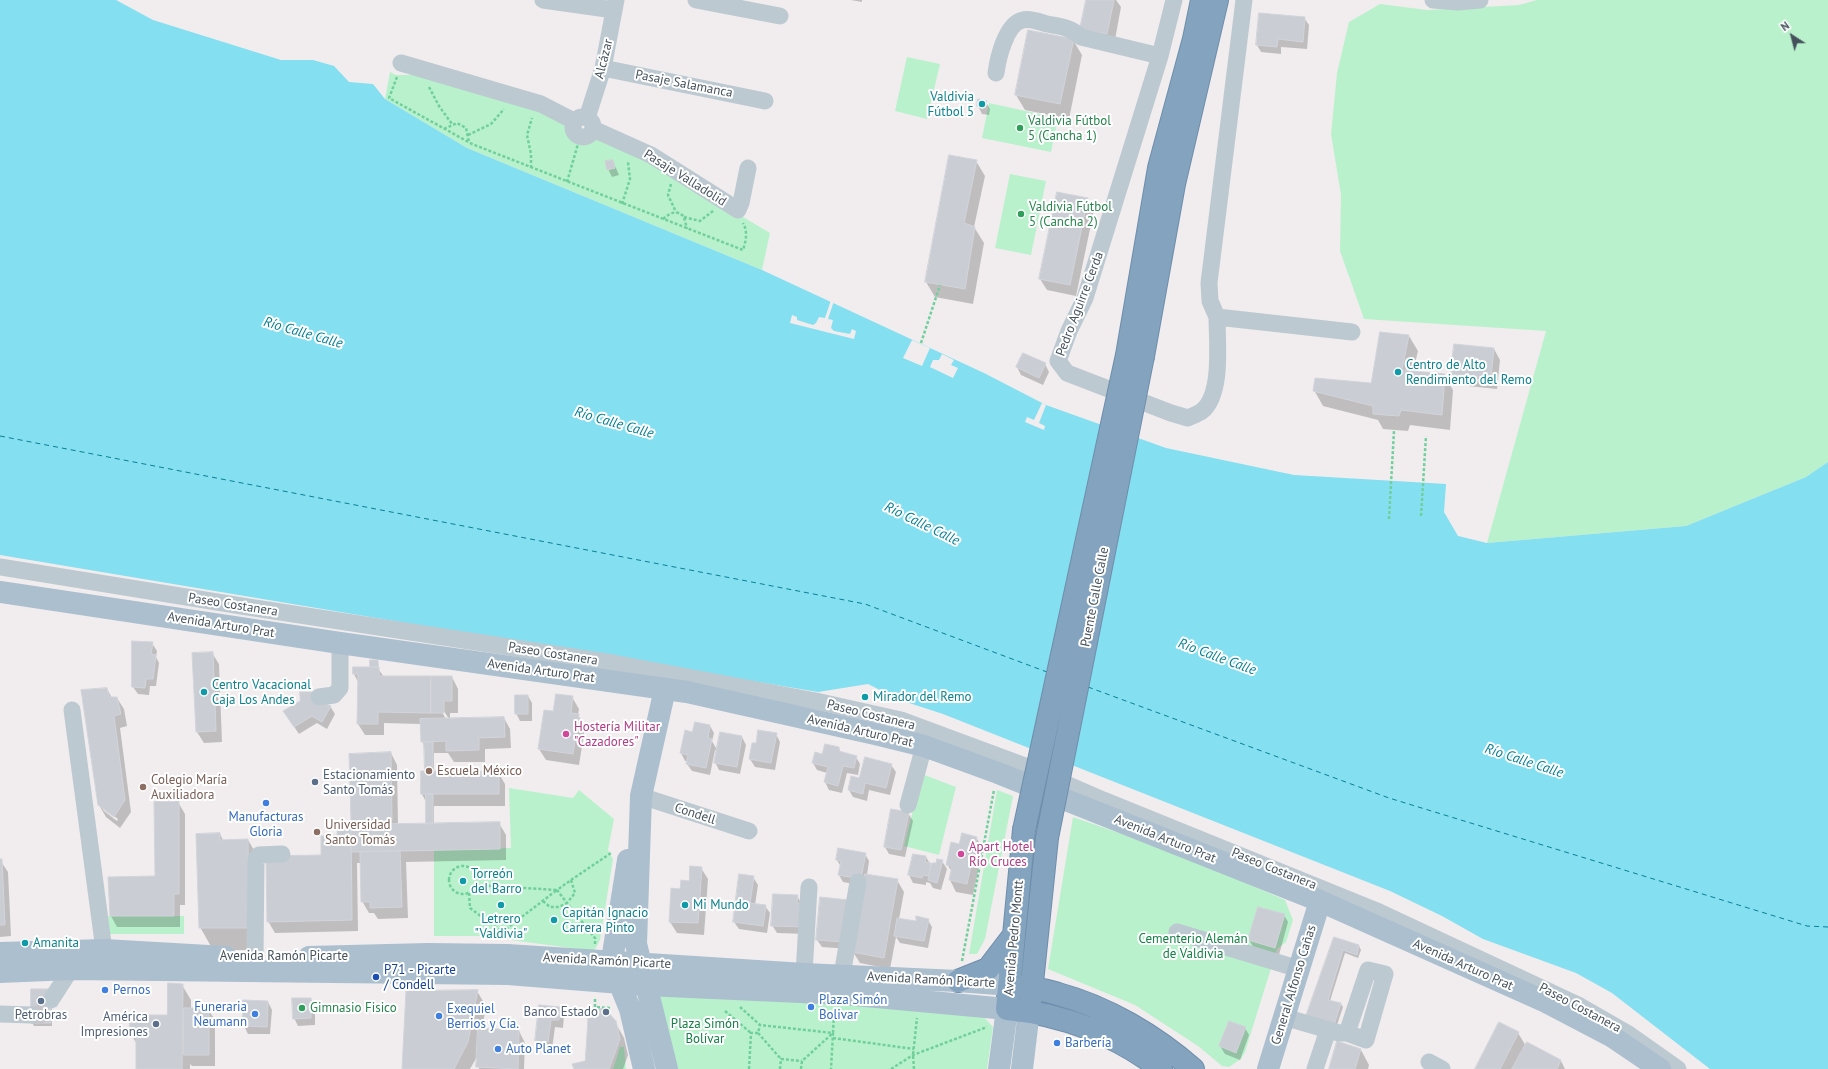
<!DOCTYPE html>
<meta charset="utf-8">
<style>
body{margin:0}
#map{position:relative;width:1828px;height:1069px;overflow:hidden;background:#f1edee;font-family:"PT Sans",sans-serif}
canvas{display:block}
.north{position:absolute;left:1772px;top:16px;width:40px;height:40px;-webkit-text-stroke:3px #fff;paint-order:stroke;rotate:324deg;font-size:11px;font-weight:700;line-height:16px;text-align:center;color:#45525c}
.north::after{content:'';display:block;margin:auto;width:14px;height:18px;background:#45525c;clip-path:polygon(50% 0,100% 100%,50% 72%,0 100%)}
</style>
<div id="map">
<canvas width="1828" height="1069"></canvas>
<div class="north">N</div>
</div>
<script>
const ctx = document.querySelector('canvas').getContext('2d');
ctx.lineJoin = 'round';
function fillPath(path, color) {
  ctx.fillStyle = color;
  ctx.fill(path, 'evenodd');
}
function trace(path, color, width, dash) {
  ctx.strokeStyle = color;
  ctx.lineWidth = width;
  ctx.lineCap = dash ? 'butt' : 'round';
  ctx.setLineDash(dash || []);
  ctx.stroke(path);
}
function label(font, color, halo, rows, align = 'center') {
  ctx.font = font + ' "PT Sans",sans-serif';
  ctx.lineWidth = 4;
  ctx.setLineDash([]);
  ctx.textBaseline = 'middle';
  ctx.strokeStyle = halo;
  ctx.fillStyle = color;
  for (const [text, x, y, turn = 0] of rows) {
    ctx.save();
    ctx.translate(x, y);
    ctx.rotate((+turn || 0) * Math.PI / 180);
    ctx.textAlign = isNaN(turn) ? turn : align;
    if (halo) ctx.strokeText(text, 0, 0);
    ctx.fillText(text, 0, 0);
    ctx.restore();
  }
}
fillPath(new Path2D(`
 M1537 0H1828V462L1806 477 1686 526 1487 543 1546 331 1364 319 1340 251 1341 195 1331 134 1337 73 1349 22 1380 4 1427 10 1519 5Z
 M907 57 940 64 927 119 895 111Z
 M390 72 396 75H425L514 100 568 126 574 139 583 142 589 138 599 136 639 155 770 233 762 270 467 148 385 99Z
 M989 103 1058 118 1051 152 982 138Z
 M1010 174 1046 181 1031 255 995 248Z
 M922 774 956 787 939 855 904 846Z
 M509 788 573 798 579 790 614 819 608 850 613 859 600 940 594 951 480 936H434V850L511 848Z
 M997 790 1013 796 985 939 977 954H969Z
 M1073 817 1182 855 1285 900 1293 920 1286 942 1277 949 1245 1052 1241 1059 1229 1067 1222 1066 1198 1046 1135 1005 1048 969Z
 M108 916H184V934H110Z
 M663 992H690L983 1016 993 1027 987 1069H675L659 1001Z
 M620 1047H624L626 1069H613Z`), '#b9f1cc');
fillPath(new Path2D(`
 M0 0H116L153 20 281 60H313L334 66 349 82 373 84 385 99 467 148 762 270 984 373 1046 405 1166 448 1294 475 1446 484 1444 512 1458 536 1487 543 1686 526 1806 477 1828 462V1069H1710L1612 993 1576 973 1483 939 1442 916 1390 891 943 714 900 700 868 684 818 692 0 555Z`), '#84dff0');
fillPath(new Path2D(`
 M831 300 834 301 828 319 833 320 831 328 834 331 850 334 852 329 856 331 854 339 790 323 792 315 797 317V320L813 325 816 323 819 317 825 318Z
 M912 340 930 348 922 366 903 358Z
 M942 354 954 360 951 365 958 368 953 378 930 367 933 360H939Z
 M1042 403 1046 405 1039 423 1045 426 1044 430 1025 422 1027 417 1034 420Z`), '#f1edee');
fillPath(new Path2D(`
 M851 0H862V2Z
 M1087 0H1116L1121 7 1114 45 1088 41Z
 M1304 18 1309 25 1307 49 1281 47V54L1261 52 1257 45Z
 M1073 40 1082 55 1069 119 1025 110 1016 95Z
 M979 100 986 102 990 109 989 115 982 114 978 106Z
 M613 161 619 175 612 177 608 169Z
 M976 161 985 176 974 227 984 243 973 304 935 297 926 282Z
 M1088 199 1094 210 1076 296 1047 290 1040 279Z
 M1409 336 1418 351 1413 372 1444 375 1453 390 1450 430 1410 425 1408 431 1383 429 1378 420 1323 406 1314 390 1372 384Z
 M1494 349 1500 360 1497 389 1458 385 1452 374Z
 M1045 364 1049 372 1043 385 1021 375 1017 367Z
 M152 643 157 651 156 657 159 663 156 686H150L149 695 138 694 133 687Z
 M212 653 219 664 222 742 204 743 197 732Z
 M378 661 379 672V664V670L384 677H452L458 689V713H450V719L504 718 510 729 511 748 485 749V762H454L448 753H434V772H498L505 784V806H434V824L499 823 506 835V860L406 862 408 918 378 919 374 913H369L362 901 361 863H357L358 931 275 933 268 921 338 836 355 826 352 821 391 753 397 765 398 825 427 824V804L422 794V772H426V748L422 742 421 724 384 723V735H365L358 724V682L354 674V668H371ZM442 708 449 719H446L440 709Z
 M107 689 112 698H117L124 709 127 726 120 728 131 812 120 828 106 817 99 805ZM103 808 118 819 117 821 103 810Z
 M528 696 532 703V721H520L516 713Z
 M572 697 579 709 578 715 585 727 579 765 546 760 539 749 554 712Z
 M319 701 330 706 335 714 327 729 317 723 299 734 289 719Z
 M710 726 714 733 712 741 717 750 742 737 746 745 740 774 719 770 715 762 717 751 715 750 710 775 692 771 687 764 688 761H685L681 753 693 733Z
 M776 734 780 742 775 770 755 767 750 759 757 744Z
 M839 748 841 753 856 757 860 764 858 775 847 773 842 793 829 790 825 782 827 773 817 770 813 763 823 755Z
 M891 765 896 772 890 795 869 790 867 801 853 797 849 790 860 779Z
 M178 802 185 814V905H180V927H117L111 916 156 877Z
 M908 813 913 821 905 857 889 854 885 847Z
 M220 834 223 840H248L261 862V950H213L200 927Z
 M976 837 983 849 973 895 956 892 950 880 952 872 947 864 960 845Z
 M839 849 865 854 869 861 867 875 897 880 904 892 899 919 916 922 928 920 932 927 928 948 900 943 896 937 890 969 860 963 853 952 864 886 843 882 839 875 841 867 837 860Z
 M913 855 926 857 932 867 942 861 947 869 941 890 933 888 930 883 926 882V885L913 883 909 875Z
 M0 860 8 872 11 936 0 937Z
 M701 868 708 879 704 935 677 933 670 922 681 890Z
 M753 877 758 885 755 905 765 906 770 913 767 933 739 929 734 922Z
 M797 896 801 903 807 934 777 933 772 925Z
 M848 901 849 949 822 947 817 940Z
 M1284 915 1288 922 1279 955 1254 948 1249 940Z
 M1334 938 1359 946 1361 950 1358 958 1345 953 1330 1001 1341 1004 1343 1007 1336 1028 1310 1020Z
 M182 985 191 1000V1009H208L215 1020V1066H192L190 1064V1069H137V1044L130 1033 168 1016Z
 M477 991 486 1006 482 1030 519 1031 525 1043 524 1069H479L478 1055 470 1069H403Z
 M52 993V1026H34L32 1022Z
 M311 999 315 1006V1025L298 1026 294 1018Z
 M244 1001 268 1002 272 1010 270 1034H248L244 1026Z
 M560 1008 564 1015 563 1028 555 1027 552 1049 540 1048 536 1041Z
 M615 1022 624 1038 628 1055 623 1069H575L586 1061Z
 M1500 1024 1518 1033 1526 1046 1527 1043 1561 1061 1565 1069H1477Z
 M1245 1028 1249 1035 1240 1060 1225 1054 1220 1046Z
 M1361 1050 1369 1065 1368 1069H1330Z`), '#0003');
trace(new Path2D(`
 M0 436 865 604 1047 672
 M1088 687 1389 798 1807 926 1828 927`), '#088096', 1, [5, 4]);
const building = new Path2D(`
 M1086 0H1114L1107 34 1080 29Z
 M1259 13 1305 17 1303 42 1278 39 1277 47 1256 45Z
 M1028 30 1074 39 1060 104 1015 95Z
 M978 99 987 101 985 108 977 106Z
 M949 155 977 160 964 223 975 227 965 289 925 282Z
 M613 160 615 168 607 170 605 161Z
 M1057 192 1088 198 1070 285 1039 279Z
 M1380 332 1409 335 1402 370 1445 374 1442 415 1401 410 1399 416 1373 414V406L1313 391 1315 378 1371 383Z
 M1454 344 1494 348 1491 378 1451 374Z
 M1023 353 1046 363 1039 378 1016 367Z
 M132 641 153 642 151 654 156 655 153 679H146L145 688 132 687Z
 M213 652 216 731 196 732 192 653Z
 M370 660H378V667H370Z
 M353 667H379V676H431V713L378 712V724H357L358 674H353Z
 M431 676H452V701H444V713H431Z
 M107 688 109 697H117L121 714 114 716 125 800 114 817 98 805 81 690Z
 M300 692H315L316 700 331 706 322 722 312 716 294 727 283 711 300 701Z
 M556 694 573 696 571 713 579 714 573 754 538 749 544 710 553 711Z
 M515 695H528V714H515Z
 M504 717 505 737 479 738V750L446 751V741L421 742 420 719Z
 M695 722 710 725 708 738 712 739 706 768 686 764 688 755 680 753 685 730 692 732Z
 M758 730 777 733 771 763 749 759 752 743H756Z
 M720 732 742 736 737 767 714 763Z
 M424 742H433V771H425Z
 M825 744 839 747V751L857 756 854 768 843 766 838 786 824 782 828 767 812 763 815 752 822 754Z
 M391 752 392 820 351 821 349 754Z
 M865 757 892 764 886 788 865 783 863 794 848 790 851 776 859 778Z
 M421 771H499V794H421Z
 M426 794H433V824H426Z
 M179 801V894H174V916H110L108 877 155 876 154 802Z
 M891 809 909 812 901 850 884 847Z
 M500 822V849L351 852V825Z
 M337 825H351L352 920 267 922 266 856 321 855V836L337 835Z
 M220 833V840L248 839 249 928H199L196 834Z
 M962 833 977 837 967 884 949 880 952 866 946 865 951 842 959 844Z
 M838 848 866 853 861 879 838 875 841 861 836 860Z
 M400 851 402 907 370 908V902H361L360 852Z
 M913 854 926 856 925 862 931 863 928 876 923 875 922 878 908 875Z
 M0 859H2L5 925H0Z
 M937 859 943 860 937 883 928 880 932 863H936Z
 M690 866 702 867 698 923 669 922 671 888 680 889 681 880 689 881Z
 M739 874 754 876 750 903 766 905 763 926 733 922Z
 M865 874 898 879 884 958 852 952Z
 M773 894 798 895 797 903 802 904 804 927 771 926Z
 M820 897 849 900 845 942 816 940Z
 M1258 907 1285 914 1275 948 1248 940Z
 M916 916 929 919 924 941 894 936 897 918 916 921Z
 M1334 937 1359 945 1357 955 1343 950 1328 1000 1341 1003 1334 1025 1306 1016Z
 M168 983 183 984 182 1069H136V1033H129L130 1015H167Z
 M31 989H51V1023H31Z
 M478 990 468 1042 454 1069H402L406 991Z
 M292 998H311V1018L293 1019Z
 M243 1000 268 1001 267 1027 243 1026Z
 M539 1005 560 1007 559 1020H551L548 1042 535 1041Z
 M184 1008H209V1055H184Z
 M589 1008 605 1009 616 1021 620 1039 609 1069H574L572 1064 585 1061Z
 M1229 1021 1246 1027 1236 1053 1219 1046Z
 M1499 1022 1519 1032 1500 1069H1475Z
 M478 1028 519 1030 518 1069 476 1067Z
 M1337 1041 1361 1049 1355 1069H1329Z
 M1527 1042 1561 1060 1557 1069H1512Z`);
fillPath(building, '#cacdd3');
trace(building, '#d1d4da', 1);
trace(new Path2D(`
 M31 1015H40L51 1000`), '#c6c6ca', 17, [17, 8]);
const highway = new Path2D(`
 M1127 355 1159 168 1194 39 1202 0
 M1143 356 1174 184 1217 0
 M1024 830 1007 1009C1062 1014 1117 1035 1161 1069
 M958 981 988 969 1014 935
 M1010 985C1026 987 1043 989 1058 994 1107 1007 1155 1036 1193 1069
 M1030 1002 1047 838`);
trace(highway, '#6e8eab', 24);
trace(new Path2D(`
 M397 77 389 98 472 144 743 250C746 240 748 232 743 223
 M429 87 439 106 452 124
 M444 129 457 123 466 128 469 142
 M468 135 491 124 504 109
 M531 168V154L527 135 532 118
 M567 182 580 137
 M671 184 668 195 676 212
 M622 204 630 179 628 162
 M684 217 700 221 713 211
 M663 219C670 213 677 209 684 217L687 229
 M921 343 940 285
 M1421 516 1426 436
 M1389 519 1394 431
 M449 880a14 14 0 1 1 28 0a14 14 0 1 1-28 0Z
 M571 880 575 893 567 903 557 890Z
 M571 880 611 853
 M469 893 470 908 502 932 557 890 476 885
 M543 901 550 907H559L567 903 595 938V944
 M962 961 994 790
 M595 999V1007L611 1008
 M740 1007 760 1025 833 1033 831 1069
 M725 1011 751 1033
 M758 1033 781 1059
 M833 1038 914 1049
 M749 1069 751 1033H758L760 1025
 M780 1069 781 1059 802 1061
 M801 1069 802 1061 833 1033 834 1012
 M891 1069 913 1055 987 1027
 M914 1069 913 1055 917 1018`), '#70d09c', 2.5, [3, 2]);
trace(new Path2D(`
 M543 0 614 10
 M696 0 780 16
 M1174 0 1160 56 1085 298 1069 331 1058 361 1067 373 1171 413 1188 418C1192 416 1198 414 1202 411 1223 394 1217 342 1217 317
 M1244 0 1209 283 1210 301 1217 317 1352 332
 M1433 0 1458 2 1480 0
 M401 63 541 104 574 121
 M603 68 765 101
 M996 73C998 58 1006 23 1023 20 1030 18 1040 22 1047 24 1062 27 1070 27 1081 37L1160 56
 M573 127a10 10 0 1 1 20 0a10 10 0 1 1-20 0Z
 M587 118 603 68 616 0
 M593 129 651 155 738 210 741 203 748 168
 M0 567 248 607 613 663 816 701 901 720 1025 766 1103 800 1379 912 1580 1006 1627 1033 1678 1069
 M319 697 334 695 340 688V643
 M72 710 104 950
 M641 796 749 831
 M908 805 924 746
 M1177 932 1299 969
 M255 958 256 859 259 855 282 854
 M804 974 809 887
 M842 975 858 882
 M51 1000 71 969
 M0 1014 31 1015
 M1284 1017 1339 1033H1347L1368 970 1385 974 1366 1040 1347 1033
 M1429 1062 1442 1069
 M1315 1069 1328 1030`), '#bdc9d1', 17);
trace(new Path2D(`
 M0 592 340 643 687 692 875 734 924 746 998 773 1320 901 1546 1002 1611 1036 1660 1069
 M665 689 641 796 636 944 667 1069
 M628 860 613 954 619 982 630 1009 644 1069
 M0 953 104 950 226 957
 M309 957 428 954 507 955 804 974 958 981 1010 985
 M0 972 71 969 508 974 646 985 844 994 1007 1009 999 1069
 M1022 1069 1029 1011
 M1268 1069 1320 901`), '#acbfce', 22);
trace(highway, '#83a3bf', 22);
const highwayBridge = new Path2D(`
 M1024 830 1127 355
 M1047 838 1143 356`);
trace(highwayBridge, '#6e8eab', 24, []);
trace(highwayBridge, '#83a3bf', 22);
for (const [x, y, r, color] of [
 [982,104,4,"#0f9aa8"],
 [1020,128,4,"#2e9e5b"],
 [1021,214,4,"#2e9e5b"],
 [1398,372,4,"#0f9aa8"],
 [204,692,4,"#0f9aa8"],
 [865,697,4,"#0f9aa8"],
 [566,734,4,"#d1479c"],
 [429,771,4,"#8d6e63"],
 [315,782,4,"#5c6f8a"],
 [143,787,4,"#8d6e63"],
 [266,803,4,"#3f7fe0"],
 [317,832,4,"#8d6e63"],
 [961,854,4,"#d1479c"],
 [463,881,4,"#0f9aa8"],
 [501,905,4,"#0f9aa8"],
 [685,905,4,"#0f9aa8"],
 [554,920,4,"#0f9aa8"],
 [25,943,4,"#0f9aa8"],
 [376,977,4,"#1a4fb4"],
 [105,990,4,"#3f7fe0"],
 [41,1001,4,"#5c6f8a"],
 [811,1007,4,"#3f7fe0"],
 [302,1008,4,"#2e9e5b"],
 [606,1012,4,"#5c6f8a"],
 [255,1014,4,"#3f7fe0"],
 [439,1016,4,"#3f7fe0"],
 [156,1024,4,"#5c6f8a"],
 [1057,1043,4,"#3f7fe0"],
 [498,1049,4,"#3f7fe0"]
]) {
  const dot = new Path2D();
  dot.arc(x, y, r, 0, 2 * Math.PI);
  ctx.fillStyle = color;
  ctx.fill(dot);
  trace(dot, '#fff', 1.5);
}
label('13px', '#45525c', '#fff', [
 ["Alcázar",604,59,-76],
 ["Pasaje Salamanca",684,84,11],
 ["Pasaje Valladolid",685,178,32],
 ["Pedro Aguirre Cerda",1080,304,-69],
 ["Puente Calle Calle",1095,597,-79],
 ["Paseo Costanera",233,605,9],
 ["Avenida Arturo Prat",221,625,9],
 ["Paseo Costanera",553,654,9],
 ["Avenida Arturo Prat",541,671,8],
 ["Paseo Costanera",871,715,14],
 ["Avenida Arturo Prat",860,731,13],
 ["Condell",695,814,18],
 ["Avenida Arturo Prat",1165,839,22],
 ["Paseo Costanera",1274,869,22],
 ["Avenida Pedro Montt",1014,938,-85],
 ["Avenida Ramón Picarte",284,956],
 ["Avenida Ramón Picarte",607,961,3],
 ["Avenida Arturo Prat",1463,965,24],
 ["Avenida Ramón Picarte",931,980,3],
 ["General Alfonso Cañas",1294,985,-73],
 ["Paseo Costanera",1580,1008,28]
]);
label('13px', '#0d838f', '#fff', [
 ["Valdivia",974,97,"right"],
 ["Fútbol 5",974,112,"right"],
 ["Centro de Alto",1406,365],
 ["Rendimiento del Remo",1406,380],
 ["Centro Vacacional",212,685],
 ["Caja Los Andes",212,700],
 ["Mirador del Remo",873,697],
 ["Torreón",471,874],
 ["del Barro",471,889],
 ["Mi Mundo",693,905],
 ["Capitán Ignacio",562,913],
 ["Carrera Pinto",562,928],
 ["Letrero",501,919,"center"],
 ["\"Valdivia\"",501,934,"center"],
 ["Amanita",33,943]
], 'left');
label('13px', '#27864d', '#fff', [
 ["Valdivia Fútbol",1028,121],
 ["5 (Cancha 1)",1028,136],
 ["Valdivia Fútbol",1029,207],
 ["5 (Cancha 2)",1029,222],
 ["Gimnasio Fisico",310,1008]
], 'left');
label('13px', '#b23c85', '#fff', [
 ["Hostería Militar",574,727],
 ["\"Cazadores\"",574,742],
 ["Apart Hotel",969,847],
 ["Río Cruces",969,862]
], 'left');
label('13px', '#785e54', '#fff', [
 ["Escuela México",437,771],
 ["Colegio María",151,780],
 ["Auxiliadora",151,795],
 ["Universidad",325,825],
 ["Santo Tomás",325,840]
], 'left');
label('13px', '#4e5e75', '#fff', [
 ["Estacionamiento",323,775,"left"],
 ["Santo Tomás",323,790,"left"],
 ["Banco Estado",598,1012],
 ["Petrobras",41,1015,"center"],
 ["América",148,1017],
 ["Impresiones",148,1032]
], 'right');
label('13px', '#366cbe', '#fff', [
 ["Manufacturas",266,817,"center"],
 ["Gloria",266,832,"center"],
 ["Pernos",113,990],
 ["Plaza Simón",819,1000],
 ["Bolivar",819,1015],
 ["Funeraria",247,1007,"right"],
 ["Neumann",247,1022,"right"],
 ["Exequiel",447,1009],
 ["Berrios y Cía.",447,1024],
 ["Barbería",1065,1043],
 ["Auto Planet",506,1049]
], 'left');
label('13px', '#128144', '#fff', [
 ["Cementerio Alemán",1193,939],
 ["de Valdivia",1193,954],
 ["Plaza Simón",705,1024],
 ["Bolívar",705,1039]
]);
label('13px', '#164399', '#fff', [
 ["P71 - Picarte",384,970],
 ["/ Condell",384,985]
], 'left');
label('italic 14px', '#088096', '#fff', [
 ["Río Calle Calle",303,333,16],
 ["Río Calle Calle",614,423,16],
 ["Río Calle Calle",922,524,26],
 ["Río Calle Calle",1217,657,20],
 ["Río Calle Calle",1524,761,18]
]);
</script>
